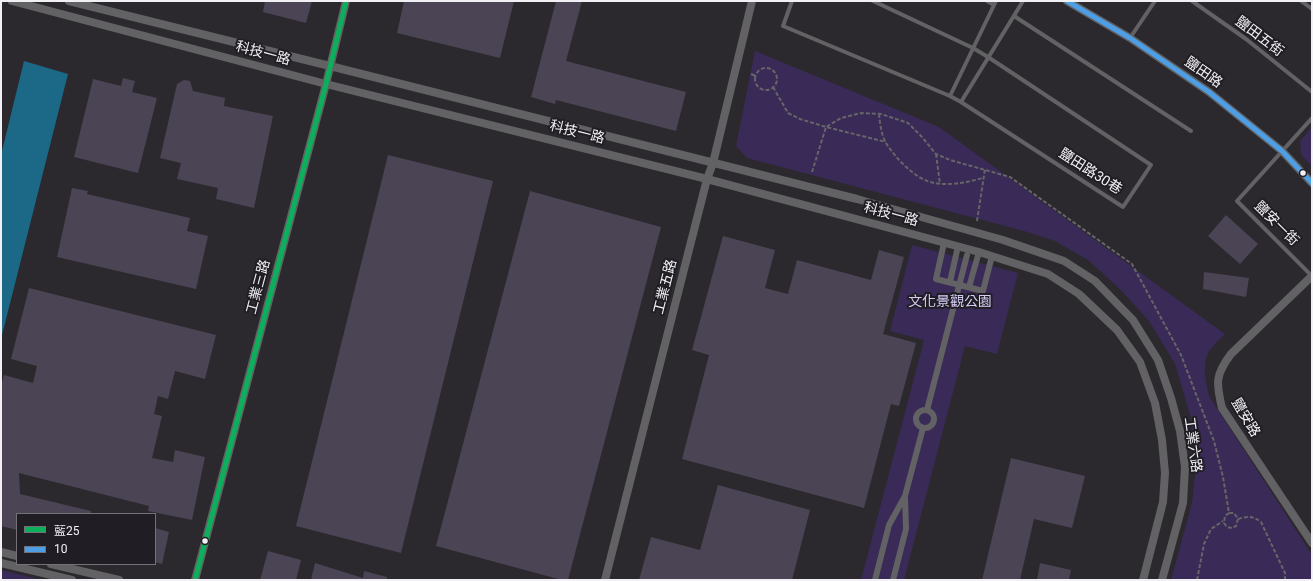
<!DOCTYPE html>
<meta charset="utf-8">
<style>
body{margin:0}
#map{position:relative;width:1313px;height:581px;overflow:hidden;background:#2b292d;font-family:Roboto,"Noto Sans TC",sans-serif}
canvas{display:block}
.frame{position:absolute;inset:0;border:2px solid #f1f0f4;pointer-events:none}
.legend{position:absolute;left:16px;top:513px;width:140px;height:52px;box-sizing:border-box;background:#201e24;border:1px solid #747277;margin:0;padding:5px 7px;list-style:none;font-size:12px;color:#f1f0f4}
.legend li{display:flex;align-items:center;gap:8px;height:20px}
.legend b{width:20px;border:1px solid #747277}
</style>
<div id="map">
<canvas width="1313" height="581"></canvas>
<div class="frame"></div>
<ul class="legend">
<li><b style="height:5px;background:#0daf5c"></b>藍25</li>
<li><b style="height:5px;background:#4d9ee5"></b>10</li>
</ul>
</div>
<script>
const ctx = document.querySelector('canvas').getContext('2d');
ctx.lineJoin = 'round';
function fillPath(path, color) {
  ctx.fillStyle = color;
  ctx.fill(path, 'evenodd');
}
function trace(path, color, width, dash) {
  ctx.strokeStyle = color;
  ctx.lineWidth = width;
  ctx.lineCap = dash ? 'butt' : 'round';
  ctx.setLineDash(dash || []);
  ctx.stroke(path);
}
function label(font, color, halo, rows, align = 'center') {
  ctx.font = font + ' Roboto,"Noto Sans TC",sans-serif';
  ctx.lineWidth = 4;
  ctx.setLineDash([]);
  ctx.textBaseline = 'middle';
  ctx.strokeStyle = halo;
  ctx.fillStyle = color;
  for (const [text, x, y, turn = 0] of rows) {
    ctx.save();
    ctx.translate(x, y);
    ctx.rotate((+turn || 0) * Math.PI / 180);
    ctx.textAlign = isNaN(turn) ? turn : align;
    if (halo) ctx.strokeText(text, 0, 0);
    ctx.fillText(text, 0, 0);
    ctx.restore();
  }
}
fillPath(new Path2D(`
 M755 51 939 127 1225 334C1220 339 1214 344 1210 350 1201 363 1206 382 1209 396L1312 555V580H1171L1192 503 1196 466 1191 418 1175 364 1149 321 1121 290 1088 260 1055 241 1024 231 747 158 736 146Z
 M1312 127V166L1301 155 1300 141Z
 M912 245 1018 273 997 354 965 346 904 580H861L924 340 890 331Z
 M1 570 42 580H1Z`), '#3a2a57');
fillPath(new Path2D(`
 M24 61 68 74 1 339V155Z`), '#1c6887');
fillPath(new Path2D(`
 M265 1H312L306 23 263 12Z
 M404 1H514L500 58 397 33Z
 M556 1H582L566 61 686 92 676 131 556 100 555 104 531 97Z
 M123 78 135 81 132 92 157 98 138 173 74 157 93 79 121 86Z
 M184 80 190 81 193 91 225 98 224 106 273 116 254 208 216 199 218 188 177 179 181 163 160 158 177 84Z
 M388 155 493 181 401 553 296 526Z
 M72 188 88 191 87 194 190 218 187 231 208 236 196 289 57 257Z
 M530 191 661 227 568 580H562L436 546Z
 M1226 215 1258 244 1240 264 1208 236Z
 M723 236 775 250 765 288 788 294 797 260 871 280 879 250 904 257 883 334 916 343 899 406 891 404 864 508 682 459 709 355 692 350Z
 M1204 272 1249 278 1246 297 1203 289Z
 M29 288 216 335 205 379 175 371 168 399 158 396 154 414 162 416 152 458 173 462 175 450 205 457 192 520 148 511 149 506 19 473 20 494 91 511V514H17V530L1 526V386L4 375 33 383 37 366 11 359Z
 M1011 458 1085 476 1072 528 1034 519 1020 580H982Z
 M718 485 810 510 792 580H639L651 537 700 550Z
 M155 528 169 532 162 564 155 562Z
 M268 551 301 560 296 580H260Z
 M315 563 363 578 364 571 387 577V580H311Z
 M1040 563 1071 570 1069 580H1037Z`), '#4a4454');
trace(new Path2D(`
 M755 79a11 11 0 1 1 22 0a11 11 0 1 1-22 0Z
 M751 74 756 76
 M773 87 788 113 800 119 826 127 886 142
 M879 114C880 123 881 134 886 143 895 158 917 181 935 183 951 186 968 182 983 178
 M936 154 940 184
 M812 172 826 127 841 118 861 113 881 114 908 123 922 137 936 154 950 160 1010 177 1132 264 1181 355 1214 441 1223 477 1229 513 1225 516 1224 523 1227 527 1232 528 1236 526 1238 519 1234 513H1229
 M977 221 985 169
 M1238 519C1248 516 1253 516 1261 522L1285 573V580
 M1197 580 1204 544 1211 529 1223 521`), '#666567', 2, [4, 2]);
trace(new Path2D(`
 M792 1 783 26 950 96 961 102 1123 207 1151 165 988 57 973 48 873 1
 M987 1 994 5
 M1192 1 1246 39 1312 92
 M1301 1 1312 9
 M1014 16 1191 131
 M1130 38 1155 1
 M950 96 996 1
 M961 102 1023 1
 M1312 276 1237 201 1312 118`), '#626163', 4);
trace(new Path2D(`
 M944 243 936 279 983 291 992 256
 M950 282 958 246
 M969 287 979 252
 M916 419a9 9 0 1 1 18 0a9 9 0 1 1-18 0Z
 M927 410 967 255
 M875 580 889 525 905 496
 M893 580 906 529 905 496 923 428`), '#626163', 6);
trace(new Path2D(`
 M12 1 326 84 707 179 979 252 1048 274 1079 294 1117 330 1140 362 1155 403 1162 440 1165 473 1163 502 1143 580
 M69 1 330 66 857 199 1003 240 1064 261 1095 281 1133 320 1158 360 1171 398 1180 431 1185 467 1183 503 1162 580
 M1067 1 1130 38 1209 92 1282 151 1312 183
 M1312 276 1231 354C1215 375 1216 383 1222 408L1312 543
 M1 552 17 556
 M1 563 72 580
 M51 564 119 580
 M195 580 326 84 346 1
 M605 580 707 179 713 163 752 1`), '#626163', 8);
trace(new Path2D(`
 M195 580 326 84 346 1`), '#0daf5c', 5);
trace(new Path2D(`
 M1067 1 1130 38 1209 92 1282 151 1312 183`), '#4d9ee5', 5);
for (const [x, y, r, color] of [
 [1303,173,3.5,"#f1f0f4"],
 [205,541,3.5,"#f1f0f4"]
]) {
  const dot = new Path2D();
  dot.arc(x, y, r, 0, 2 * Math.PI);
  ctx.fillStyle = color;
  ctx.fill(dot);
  trace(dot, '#201e24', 1.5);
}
label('14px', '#f1f0f4', '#201e24', [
 ["鹽田五街",1259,37,37],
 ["科技一路",263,54,15],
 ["鹽田路",1203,73,35],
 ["科技一路",577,133,14],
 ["鹽田路30巷",1090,172,33],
 ["科技一路",891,215,15],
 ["鹽安一街",1276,224,45],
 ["工業三路",259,287,-75],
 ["工業五路",666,287,-76],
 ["鹽安路",1245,418,59],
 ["工業六路",1192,445,82]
]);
label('14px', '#d9cdf7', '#201e24', [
 ["文化景觀公園",950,302]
]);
</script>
